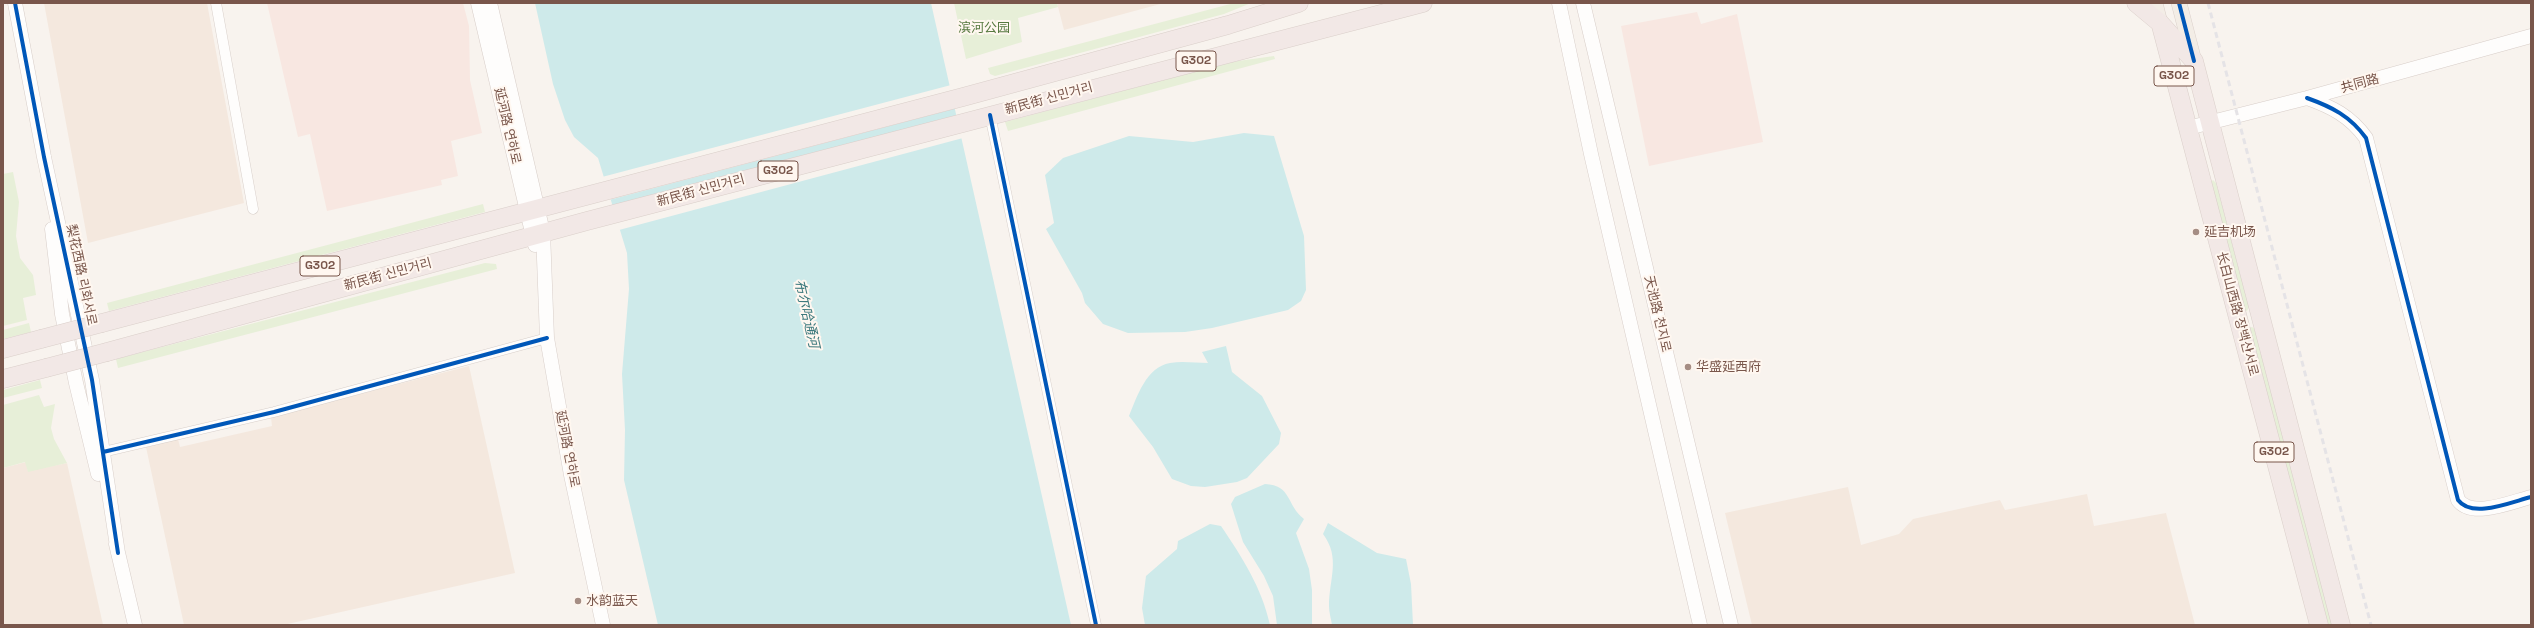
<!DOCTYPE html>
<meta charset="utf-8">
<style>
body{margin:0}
#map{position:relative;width:2534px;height:628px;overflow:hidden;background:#f8f3ee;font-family:"Space Grotesk",sans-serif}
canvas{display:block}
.frame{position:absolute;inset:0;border:4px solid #79564b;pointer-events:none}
</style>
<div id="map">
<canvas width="2534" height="628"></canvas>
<div class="frame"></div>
</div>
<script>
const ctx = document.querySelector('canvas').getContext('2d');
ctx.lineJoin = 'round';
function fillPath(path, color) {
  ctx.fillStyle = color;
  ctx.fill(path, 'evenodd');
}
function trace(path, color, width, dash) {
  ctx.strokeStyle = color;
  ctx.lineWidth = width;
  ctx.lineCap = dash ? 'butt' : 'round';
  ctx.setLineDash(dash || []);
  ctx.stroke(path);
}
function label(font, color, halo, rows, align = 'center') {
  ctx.font = font + ' "Space Grotesk","Noto Sans SC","Noto Sans KR",sans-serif';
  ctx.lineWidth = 4;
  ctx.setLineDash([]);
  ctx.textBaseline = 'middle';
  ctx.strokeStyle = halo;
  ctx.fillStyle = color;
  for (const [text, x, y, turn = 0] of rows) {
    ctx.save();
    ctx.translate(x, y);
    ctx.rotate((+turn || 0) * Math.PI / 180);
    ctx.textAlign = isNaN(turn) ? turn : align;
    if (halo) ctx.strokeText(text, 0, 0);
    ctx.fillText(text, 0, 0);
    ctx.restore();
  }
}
fillPath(new Path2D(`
 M44 3H207L244 203 88 243Z
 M1057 3H1164L1064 30Z
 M469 366 515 573 283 625H184L146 447 178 439 180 447 272 426 271 417Z
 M26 462 28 471 67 463 103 625H3V468Z
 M1848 487 1861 545 1899 534 1913 519 2000 500 2005 510 2087 494 2094 526 2166 513 2195 625H1752L1725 513Z`), '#f4e8de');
fillPath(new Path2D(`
 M267 3H463L469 26 470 80 482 133 451 141 458 176 441 180 442 185 327 211 310 134 298 137Z
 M1697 12 1701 24 1737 14 1763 142 1649 166 1621 26Z`), '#f8e7e1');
fillPath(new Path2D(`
 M954 3H1057L1058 7 1018 18 1022 42 966 59Z
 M1234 3H1251L1224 14 995 76 990 74 988 68Z
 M1274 56 1275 59 1008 131 1005 122 1231 62Z
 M13 172 19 202 16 236 20 258 33 275 36 295 23 298 27 320 3 326V174Z
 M2213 180 2216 183 2249 307 2247 311H2245L2210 183Z
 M483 204 485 212 109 311 107 303Z
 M485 263 496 264 497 269 118 368 116 359Z
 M29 323 31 332 3 339V330Z
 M2252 327 2255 329 2333 625H2327L2249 328Z
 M40 380 42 388 3 398V390Z
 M39 395 44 407 55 404 51 428 54 439 67 463 28 472 25 462 3 468V405Z`), '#e7efd8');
fillPath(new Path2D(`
 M535 3H931L1071 625H658L624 480 625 430 622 374 629 289 627 253 598 158 574 137 565 120 553 84Z
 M1244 133 1274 136 1304 236 1306 290 1301 301 1288 310 1212 328 1185 332 1128 333 1103 324 1085 303 1082 293 1046 229 1054 223 1045 175 1063 158 1129 136 1193 142Z
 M1226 346 1232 372 1262 396 1281 433 1279 444 1247 478 1237 482 1205 487 1191 486 1172 479 1153 447 1129 416C1137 397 1146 367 1170 363 1182 361 1196 363 1208 363L1202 352Z
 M1265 484C1292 485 1286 505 1304 519L1296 533 1309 569 1312 590V625H1277L1273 596 1264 576 1243 542 1231 504 1235 497Z
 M1328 523 1377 553 1406 559 1411 584 1413 625H1332C1331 619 1329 612 1329 606 1329 579 1341 558 1323 534Z
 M1210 524 1221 526C1242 557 1262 588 1270 625H1145L1142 608 1146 576 1177 549 1178 541Z`), '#ceeaea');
fillPath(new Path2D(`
 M951 85 957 108 609 200 602 177Z
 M958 115 963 138 619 230 611 206Z`), '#f8f3ee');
const street = new Path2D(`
 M216 3 253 209
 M990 115 1096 625
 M103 452 274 412 547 338`);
const secondary = new Path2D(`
 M15 3 44 157 92 380 118 553
 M478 3 535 245
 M490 3 543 232 547 338 571 475 603 625
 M1559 3 1591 154 1700 625
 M1583 3 1731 625
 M2307 98C2332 107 2350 116 2366 138L2458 500C2472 519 2511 502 2531 497
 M2188 128 2307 98 2531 36
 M52 229 62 314 76 383 98 474
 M116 544 135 625`);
const primary = new Path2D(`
 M2155 3 2160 23
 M2179 3 2194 61`);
const highway = new Path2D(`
 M2136 3 2160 23 2194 61 2341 625
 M2161 26 2319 625
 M102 323 963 97 1228 25 1299 3
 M3 349 41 339
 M107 352 587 221 1423 3
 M3 379 46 368`);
trace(street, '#d8cfca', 11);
trace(secondary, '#d8cec9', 15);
trace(primary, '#dacfca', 16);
trace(highway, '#dacfca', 19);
trace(street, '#fefdfc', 10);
trace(secondary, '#fefdfc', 14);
trace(primary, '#f3ede6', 15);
trace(highway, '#f2e8e6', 18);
trace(new Path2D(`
 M2208 3 2371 625`), '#e5e3e6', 3, [6, 4]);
const highwayBridge = new Path2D(`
 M41 339 102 323
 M46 368 107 352`);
trace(highwayBridge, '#dacfca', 19, []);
trace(highwayBridge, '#f2e8e6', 18);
trace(new Path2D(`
 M15 3 44 157 92 380 118 553
 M2179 3 2194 61
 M2307 98C2332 107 2350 116 2366 138L2458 500C2472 519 2511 502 2531 497
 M990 115 1096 625
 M103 452 274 412 547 338`), '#0057b8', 4);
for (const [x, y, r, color] of [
 [2196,232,4,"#a58d84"],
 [1688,367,4,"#a58d84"],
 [578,601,4,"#a58d84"]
]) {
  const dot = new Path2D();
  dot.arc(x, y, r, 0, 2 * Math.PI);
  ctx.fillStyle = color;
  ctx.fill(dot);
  trace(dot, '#fff7f0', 1.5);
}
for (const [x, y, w] of [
 [1196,61,40],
 [2174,76,40],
 [778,171,40],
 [320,266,40],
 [2274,452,40]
]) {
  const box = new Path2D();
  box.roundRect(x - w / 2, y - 10, w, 20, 3);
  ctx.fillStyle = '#fff7f0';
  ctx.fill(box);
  trace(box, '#79564b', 1);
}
label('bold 12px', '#79564b', null, [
 ["G302",1196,61],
 ["G302",2174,76],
 ["G302",778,171],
 ["G302",320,266],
 ["G302",2274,452]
]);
label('13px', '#577940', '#fff7f0', [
 ["滨河公园",984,28]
]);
label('13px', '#79564b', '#fff7f0', [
 ["共同路",2360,84,-15],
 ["新民街 신민거리",1049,99,-15],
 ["延河路 연하로",507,126,77],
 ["新民街 신민거리",701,191,-15],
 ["梨花西路 리화서로",81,275,78],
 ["新民街 신민거리",388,275,-15],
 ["天池路 천지로",1657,314,77],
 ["长白山西路 장백산서로",2237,314,75],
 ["延河路 연하로",567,449,79]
]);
label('13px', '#79564b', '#fff7f0', [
 ["延吉机场",2204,232],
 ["华盛延西府",1696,367],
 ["水韵蓝天",586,601]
], 'left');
label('italic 14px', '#3e7a7e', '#fff7f0', [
 ["布尔哈通河",806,314,77]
]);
</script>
